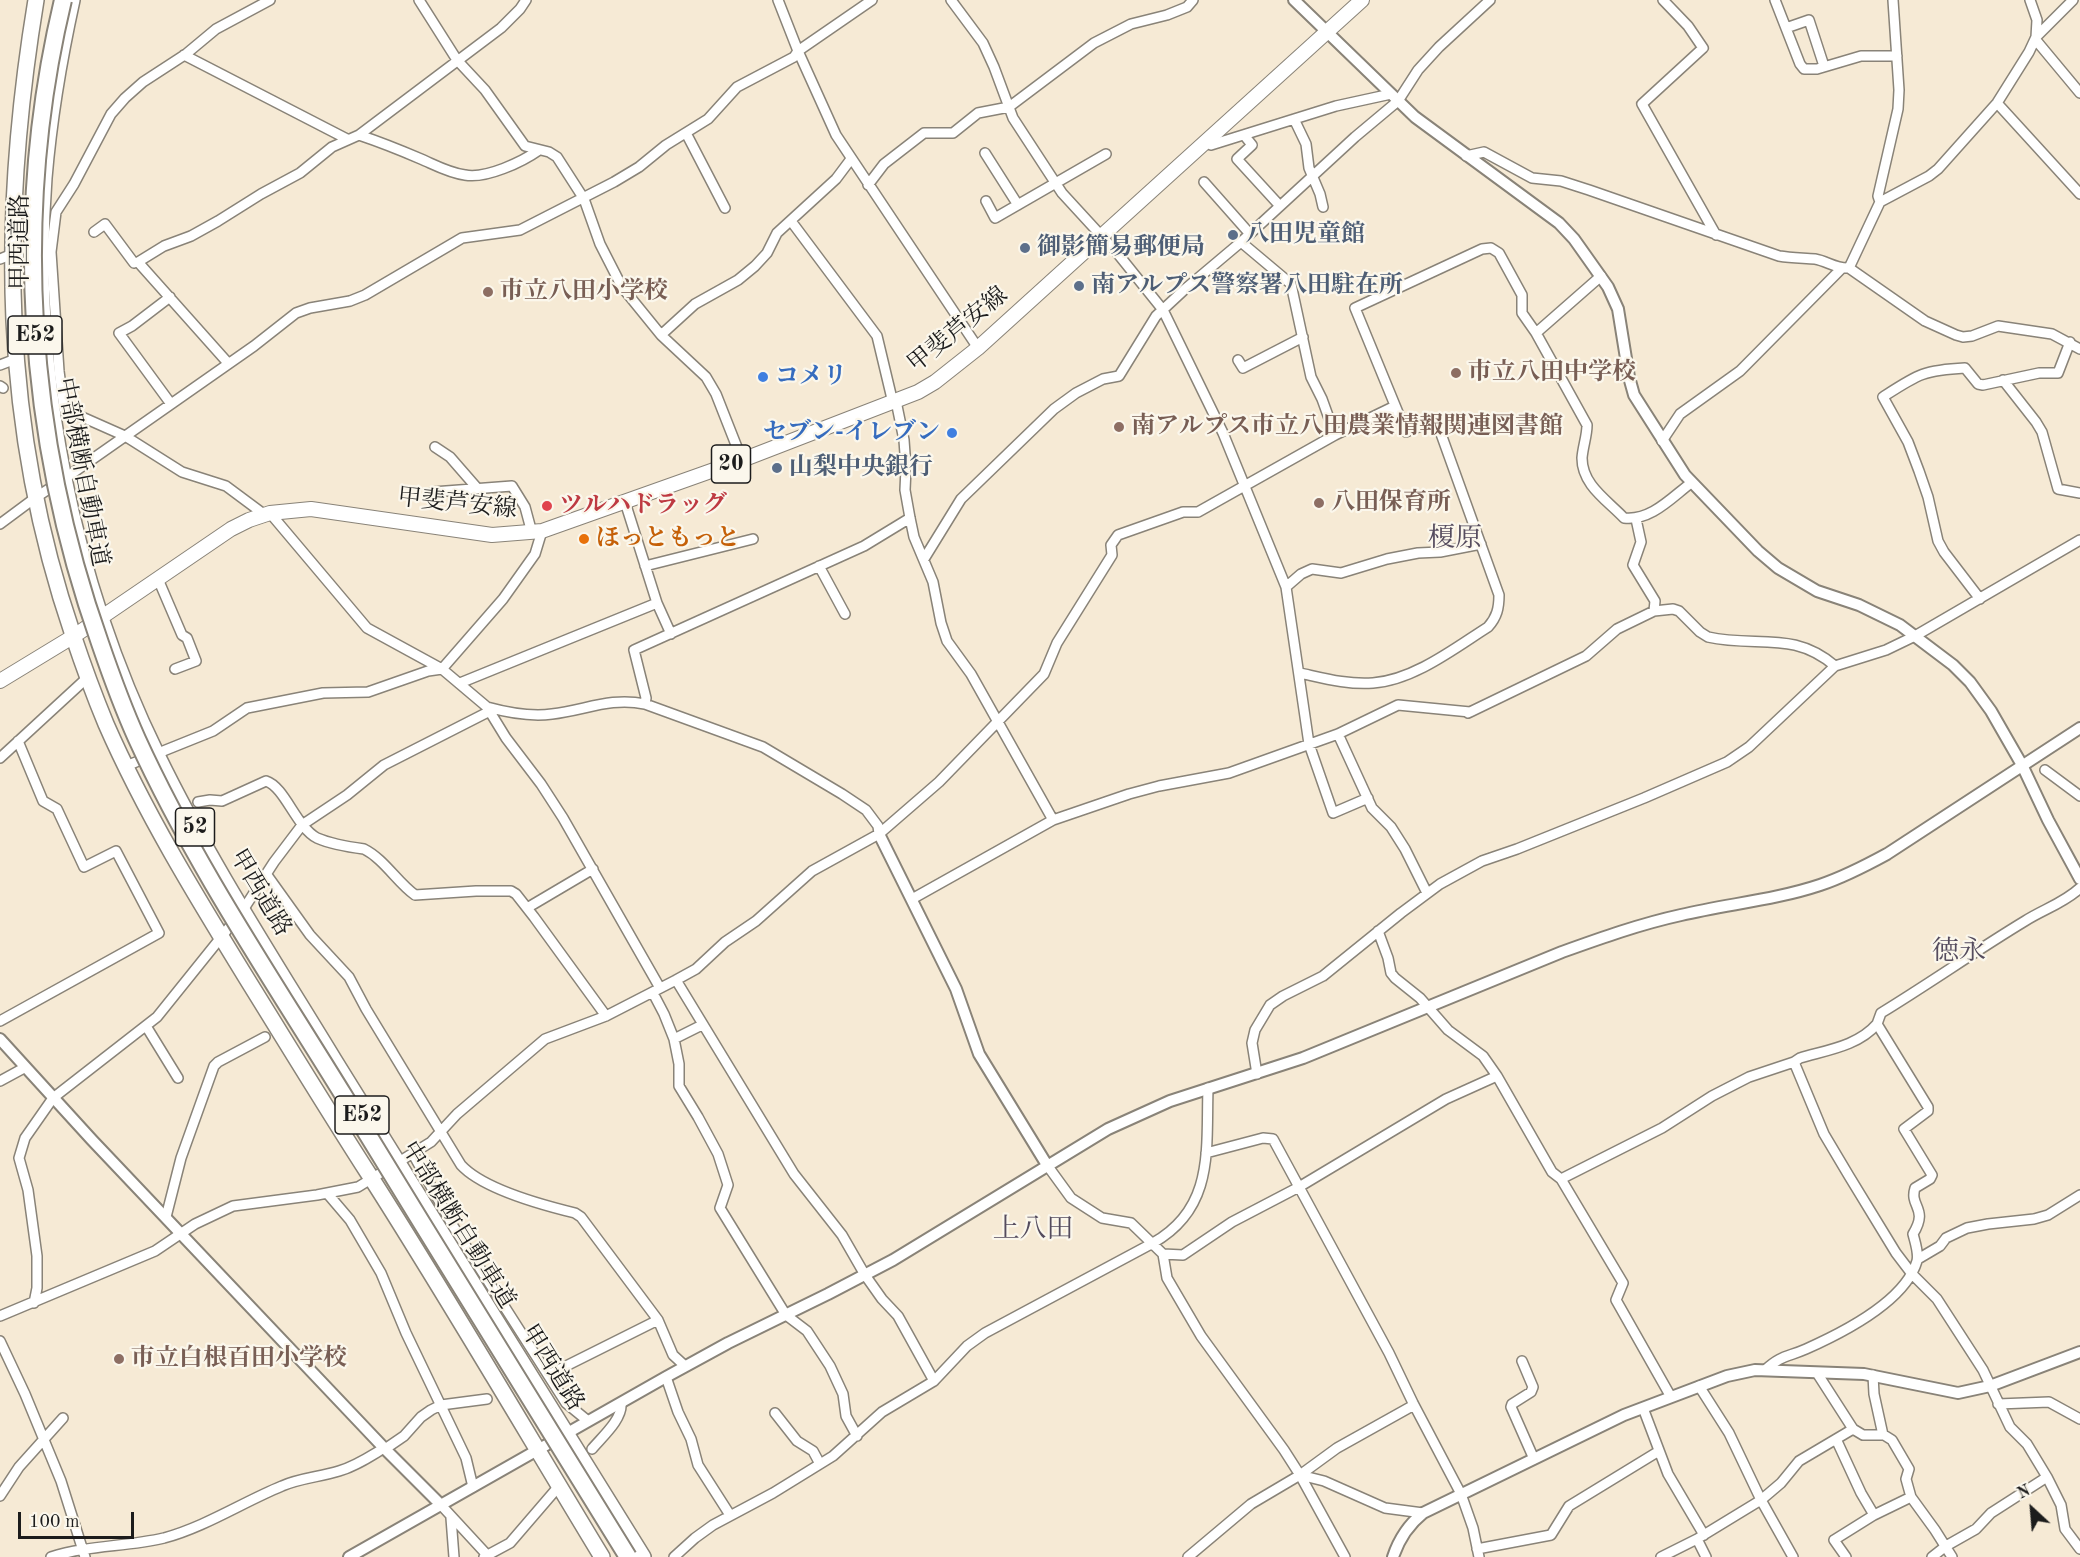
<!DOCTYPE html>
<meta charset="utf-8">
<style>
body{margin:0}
#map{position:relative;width:2080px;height:1557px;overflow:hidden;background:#f6ead5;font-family:"Old Standard TT",serif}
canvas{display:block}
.north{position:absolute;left:2002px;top:1479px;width:60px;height:60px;-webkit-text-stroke:4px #fbf7ec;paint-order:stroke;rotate:334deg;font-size:16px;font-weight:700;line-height:24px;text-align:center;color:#1c1c1c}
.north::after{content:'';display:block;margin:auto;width:21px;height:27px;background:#1c1c1c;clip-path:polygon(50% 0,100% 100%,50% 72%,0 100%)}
.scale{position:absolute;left:18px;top:1512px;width:116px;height:27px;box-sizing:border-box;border:3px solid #1c1c1c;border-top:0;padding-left:8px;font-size:18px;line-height:21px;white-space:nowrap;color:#1c1c1c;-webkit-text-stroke:4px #fbf7ec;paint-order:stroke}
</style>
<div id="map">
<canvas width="2080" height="1557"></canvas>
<div class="north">N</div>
<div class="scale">100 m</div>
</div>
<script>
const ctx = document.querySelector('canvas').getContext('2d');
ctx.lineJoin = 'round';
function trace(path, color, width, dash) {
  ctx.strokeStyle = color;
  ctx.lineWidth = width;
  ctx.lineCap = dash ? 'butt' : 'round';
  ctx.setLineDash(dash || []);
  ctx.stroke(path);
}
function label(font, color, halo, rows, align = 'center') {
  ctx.font = font + ' "Old Standard TT","Noto Serif JP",serif';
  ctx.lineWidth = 4.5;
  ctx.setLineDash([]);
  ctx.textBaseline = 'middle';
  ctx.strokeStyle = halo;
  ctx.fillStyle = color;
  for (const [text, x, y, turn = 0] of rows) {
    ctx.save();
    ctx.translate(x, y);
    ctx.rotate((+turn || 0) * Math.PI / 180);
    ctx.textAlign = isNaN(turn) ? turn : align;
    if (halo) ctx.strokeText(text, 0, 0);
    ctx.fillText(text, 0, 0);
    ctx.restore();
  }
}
const minor = new Path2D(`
 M419 0 457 60 485 90 525 146 549 152 557 157 584 199 600 244 622 287 661 335 706 377 716 394 742 460
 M778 0 798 51 836 135 978 348
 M951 0 983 43 994 67 1013 118 1062 193 1118 254 1163 310 1223 433 1286 587 1309 744 1333 813 1368 798
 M1663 0 1688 26 1703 48 1642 104 1716 235
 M1775 0 1800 64 1804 69H1817L1861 56H1897
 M1786 28 1809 20 1824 66
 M2036 37 2073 0
 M2035 39 2080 93
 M184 55 347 139
 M1997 103 2080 194
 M1294 119 1306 144 1309 168 1320 194 1323 207
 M686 133 725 208
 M359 135C380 142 400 150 421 159 435 165 449 173 465 175 486 179 522 162 539 150
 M1244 135 1252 145 1237 159 1280 206
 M1207 140 1211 145 1336 106 1391 94
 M985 153 1018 205
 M1466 156 1484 152 1532 178 1561 181 1589 190 1779 256C1791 258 1803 258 1815 259 1827 261 1836 269 1849 268L1925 321 1956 335 1963 337 1972 336 1998 326 2052 334 2080 349
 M1204 182 1250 234
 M868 185 884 164 924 133H953L978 113 1009 107 1094 43 1131 24 1167 15 1187 7 1193 0
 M986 201 995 218 1106 154
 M1880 202 1878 196 1898 109 1899 90 1893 0
 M791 221 877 336 893 403
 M94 232 105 224 134 263 138 262 164 246 191 236 218 221 261 194 300 173 332 147 359 135 501 28 520 9 526 0
 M1241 242 1291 284 1311 377 1322 399 1335 435
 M0 259 10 255 37 253
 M138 262 228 363
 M1849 268 1880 202 1929 176 1938 169 1997 103 2029 52 2036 37 2037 20 2030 0
 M170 297 132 326 119 333 171 404
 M1536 333 1601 276
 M661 335 695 304 738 280 755 266 767 253 777 233 836 179 851 159
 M1238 360 1243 368 1303 337
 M0 365 13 360
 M2003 380 2036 422 2042 432 2058 489 2080 493
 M0 386 3 388
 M896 401 904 440 906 468 905 490 910 518 914 537 933 582 941 623 947 641 971 674 1053 820
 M1662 441 1680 414 1740 371 1841 269
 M435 447 450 457 477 488
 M433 492 512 486 525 507 532 533
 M625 502 657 603 671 634
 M270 513 367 628 442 669 487 707 506 738 541 784 563 818 660 988
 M265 515 226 486 182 472 125 436 64 409 59 371 51 252 56 212 74 184 111 114 125 98 143 82 186 54 216 29 270 0
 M1636 519 1641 542 1633 565 1655 601 1654 611
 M0 524 35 498 64 479 254 346 296 313 310 308 350 301 365 295 462 238 520 230 614 182 639 167 666 145 708 119 737 87 794 57 798 51 872 0
 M924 559 961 499 1054 409 1076 393 1103 379 1119 376 1156 316 1184 290 1241 242 1355 137 1398 101 1418 70 1439 47 1490 0
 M645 566 753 539
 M819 566 845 614
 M158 579 182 635 187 638 196 661 175 669
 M1286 587 1301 574 1312 569 1341 573 1387 559 1418 553 1440 552 1481 544
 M1980 599 1944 552 1938 541 1928 497 1919 471 1908 442 1883 397C1917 375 1923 370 1965 368L1978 384 1983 385 2039 373H2058L2070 342
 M1300 673C1323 678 1348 685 1373 683 1414 680 1455 648 1488 627 1497 617 1499 608 1499 595L1436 420 1406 432 1355 308 1482 249 1491 248 1499 253 1522 295V313L1536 333 1587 425C1587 436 1583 446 1582 458 1582 485 1607 500 1624 518 1651 521 1671 498 1691 483
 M460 683 657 603
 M645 704 646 698 634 650 864 546 910 518
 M487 707C509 713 530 717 552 714 586 710 610 697 645 704L763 747 842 794 866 810 878 826 879 834
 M1468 713 1586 656 1617 629 1654 611 1673 609 1679 611 1700 632 1708 637C1757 648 1793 630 1835 666
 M1338 734 1372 808 1391 827 1405 849 1427 893
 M0 758 88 677
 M126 766 213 731 247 708 323 693 368 692 428 671 442 669 503 599 535 554 542 531
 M2045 770 2080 796
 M198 802 210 800 222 801 266 781C285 787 296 827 317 838 331 844 349 847 364 849 384 859 397 882 415 895L476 891H511L516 894 534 917 606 1016
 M267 875 310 935 349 977 366 1009 461 1165C483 1189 542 1205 575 1213L581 1217 658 1320 673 1355 685 1366
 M912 899 1053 820 1129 794 1159 786 1229 773 1338 734 1398 705 1470 712
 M527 908 593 869
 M1378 931 1388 958 1391 973 1395 978 1420 998 1448 1030 1483 1056 1497 1076 1552 1172 1561 1179 1623 1283 1616 1300 1671 1397
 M676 980 794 1174 842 1235 865 1275 882 1299 898 1316 934 1381
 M653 993 664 1014 674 1039 679 1064V1086L698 1117 718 1154 728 1185 720 1208 786 1315 807 1331 830 1366 843 1394 846 1416 857 1436
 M0 1021 159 933 116 851 84 867 57 809 43 801 18 741
 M1877 1024C1858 1046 1827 1050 1800 1058L1794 1062 1824 1134 1849 1176 1896 1253 1912 1274 1937 1299 1983 1370 2010 1427 2027 1444 2047 1477 2061 1505 2065 1529 2080 1549
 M146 1026 178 1078
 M674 1039 702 1025
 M1257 1074 1252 1043 1255 1030 1270 1005 1283 996 1323 976 1401 913 1440 884 1482 861 1517 849 1644 798 1727 762 1749 747 1835 666 1886 650 1915 636 2080 540
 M0 1081 24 1068
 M1206 1153 1263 1138 1273 1139 1389 1353 1413 1403 1461 1494 1473 1528 1479 1557
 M413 1154 453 1226 566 1403 588 1421
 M1047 1165 1071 1198 1102 1218 1131 1223 1163 1254 1167 1278 1201 1336 1284 1450 1300 1475 1345 1557
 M1561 1179 1662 1128 1712 1096 1749 1077 1794 1062
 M327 1193 350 1220 381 1273 406 1333 466 1458 473 1487
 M166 1217 181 1158 214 1066 218 1062 265 1037
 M1163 1254 1183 1255 1232 1222 1299 1187 1446 1099 1497 1076
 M1918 1259 1940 1246 1946 1238 1967 1228 1988 1224 2034 1219 2048 1215 2080 1195
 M34 1303 37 1288V1256L28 1190 19 1158 25 1138 53 1098 157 1017 243 910 274 862 302 825 347 795 384 765 490 711
 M0 1316 155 1251 195 1224 233 1206 317 1195 358 1187 431 1142 457 1114 545 1039 606 1016 676 980 696 969 725 942 756 921 812 871 879 834 939 782 1044 674 1057 643 1112 555 1111 545 1118 535 1183 512H1198L1335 435 1395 406
 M0 1341 25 1394 61 1481 85 1557
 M1522 1361 1533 1387 1531 1392 1512 1404 1511 1407 1534 1459
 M1765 1370C1781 1355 1788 1357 1806 1349 1842 1333 1905 1302 1917 1261 1919 1253 1915 1242 1913 1234 1929 1208 1909 1207 1915 1188L1930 1179 1932 1175 1904 1129 1928 1111V1107L1877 1024 1881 1013C1930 983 1977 950 2025 921 2044 909 2064 903 2080 888
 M1817 1373 1853 1429 1863 1435H1884L1892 1440 1909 1469 1906 1479 1911 1497 1935 1530 1952 1557
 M548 1375 658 1320
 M1873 1375 1874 1394 1883 1435
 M666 1377 678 1412 691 1439 698 1465 730 1515
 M1699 1386 1729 1433 1761 1500 1793 1557
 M1998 1404 2049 1402 2080 1419
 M1643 1408 1668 1474 1704 1535
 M775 1413 797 1441 813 1451 820 1464
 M1836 1439 1861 1493 1874 1515
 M385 1449 404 1436 421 1417 431 1410 441 1405 487 1399
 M592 1449C602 1437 623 1419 621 1403
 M1300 1475 1324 1481 1385 1508 1423 1513
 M0 1496 19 1467 63 1418
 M441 1505 489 1557
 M451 1518 454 1557
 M1697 1539 1706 1557
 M1477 1549 1551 1535 1569 1506 1659 1451
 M51 1557C88 1545 126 1547 164 1538 205 1527 243 1502 282 1486 300 1478 320 1477 339 1471 356 1466 369 1457 384 1448
 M484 1557 510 1543 559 1486
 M674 1557 695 1538 713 1525 773 1493 833 1456 882 1412 934 1381 967 1346 985 1333 1153 1243C1215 1208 1206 1149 1208 1088
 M1188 1557 1251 1504 1300 1475 1337 1448 1414 1405
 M1661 1557 1697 1539 1761 1500 1781 1483 1799 1461 1853 1429
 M1846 1557 1834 1540 1874 1515 1911 1497
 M1932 1557 1946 1546 1976 1529 1991 1513 2047 1477`);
const tertiary = new Path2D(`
 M1294 0 1415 117 1559 223 1574 239 1608 287 1618 309 1629 377 1634 395 1685 475 1758 551 1778 568 1817 591 1859 605 1900 625 1953 665 1970 682 1991 711 2022 765 2048 820 2080 879
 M879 834 956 989 979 1054 1047 1165
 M0 1039 92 1140 384 1448 441 1505
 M349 1557 666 1377 728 1343 828 1294 893 1260 1108 1129 1170 1101 1303 1058 1562 952C1601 938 1640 924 1681 915 1727 904 1775 900 1820 885 1844 877 1865 866 1887 854L2080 728
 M1393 1557C1399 1539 1408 1525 1423 1513L1624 1415 1727 1376 1755 1370 1864 1374 1958 1393 1990 1386 2080 1352`);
const primary = new Path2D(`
 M0 681 74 636 231 529 249 520 270 513 311 509 492 535 542 531 742 460 918 392 935 382 978 348 1362 0`);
const trunk = new Path2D(`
 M36 0C0 218 1 425 73 635 83 665 94 695 106 724 145 813 196 896 247 979 288 1045 328 1111 370 1176 450 1301 525 1430 602 1557
 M72 0C59 59 49 118 44 178 29 371 72 582 157 755 208 860 273 960 334 1060 436 1226 541 1391 643 1557`);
trace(minor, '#898378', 12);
trace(tertiary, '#898378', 14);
trace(primary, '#898378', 16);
trace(trunk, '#898378', 18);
trace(minor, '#fff', 9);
trace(tertiary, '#fff', 10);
trace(primary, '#fff', 14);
trace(trunk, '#fff', 15);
const motorwayBridge = new Path2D(`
 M63 0C12 213 27 437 100 643 111 675 123 708 137 739 194 864 272 979 344 1096 438 1250 533 1403 628 1557`);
trace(motorwayBridge, '#898378', 20, []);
trace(motorwayBridge, '#fff', 16);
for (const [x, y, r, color] of [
 [1233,235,6,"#5c6f8a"],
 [1025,248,6,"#5c6f8a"],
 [1079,286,6,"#5c6f8a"],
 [488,292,6,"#8d6e63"],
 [1456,373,6,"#8d6e63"],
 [763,377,6,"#3f7fe0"],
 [1119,427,6,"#8d6e63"],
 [952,433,6,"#3f7fe0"],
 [777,468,6,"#5c6f8a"],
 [1319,503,6,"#8d6e63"],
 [547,506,6,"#e0444e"],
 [584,539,6,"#e8710a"],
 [119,1359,6,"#8d6e63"]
]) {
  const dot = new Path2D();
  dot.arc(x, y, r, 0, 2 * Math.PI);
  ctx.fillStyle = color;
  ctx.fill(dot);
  trace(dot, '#fbf7ec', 2);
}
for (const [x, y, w] of [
 [35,335,54],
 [731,464,39],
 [195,827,39],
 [362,1115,54]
]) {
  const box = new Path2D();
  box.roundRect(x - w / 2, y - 19, w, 38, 4.5);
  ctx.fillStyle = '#fbf7ec';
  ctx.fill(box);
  trace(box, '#1c1c1c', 1.5);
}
label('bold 22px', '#1c1c1c', null, [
 ["E52",35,335],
 ["20",731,464],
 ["52",195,827],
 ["E52",362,1115]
]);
label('bold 24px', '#4e5e75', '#fbf7ec', [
 ["八田児童館",1245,235],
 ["御影簡易郵便局",1037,248],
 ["南アルプス警察署八田駐在所",1091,286],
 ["山梨中央銀行",789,468]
], 'left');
label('24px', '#1c1c1c', '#fbf7ec', [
 ["甲西道路",21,242,-90],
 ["甲斐芦安線",958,330,-39],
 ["中部横断自動車道",82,472,79],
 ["甲斐芦安線",457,504,6],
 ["甲西道路",260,893,59],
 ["中部横断自動車道",458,1225,58],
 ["甲西道路",552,1368,58]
]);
label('bold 24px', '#785e54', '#fbf7ec', [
 ["市立八田小学校",500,292],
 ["市立八田中学校",1468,373],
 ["南アルプス市立八田農業情報関連図書館",1131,427],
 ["八田保育所",1331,503],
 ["市立白根百田小学校",131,1359]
], 'left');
label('bold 24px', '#366cbe', '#fbf7ec', [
 ["コメリ",775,377],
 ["セブン-イレブン",940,433,"right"]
], 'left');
label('bold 24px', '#be3a42', '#fbf7ec', [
 ["ツルハドラッグ",559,506]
], 'left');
label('bold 24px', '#c56008', '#fbf7ec', [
 ["ほっともっと",596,539]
], 'left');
label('27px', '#554c5e', '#fbf7ec', [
 ["榎原",1455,539],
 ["徳永",1959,952],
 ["上八田",1033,1230]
]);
</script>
